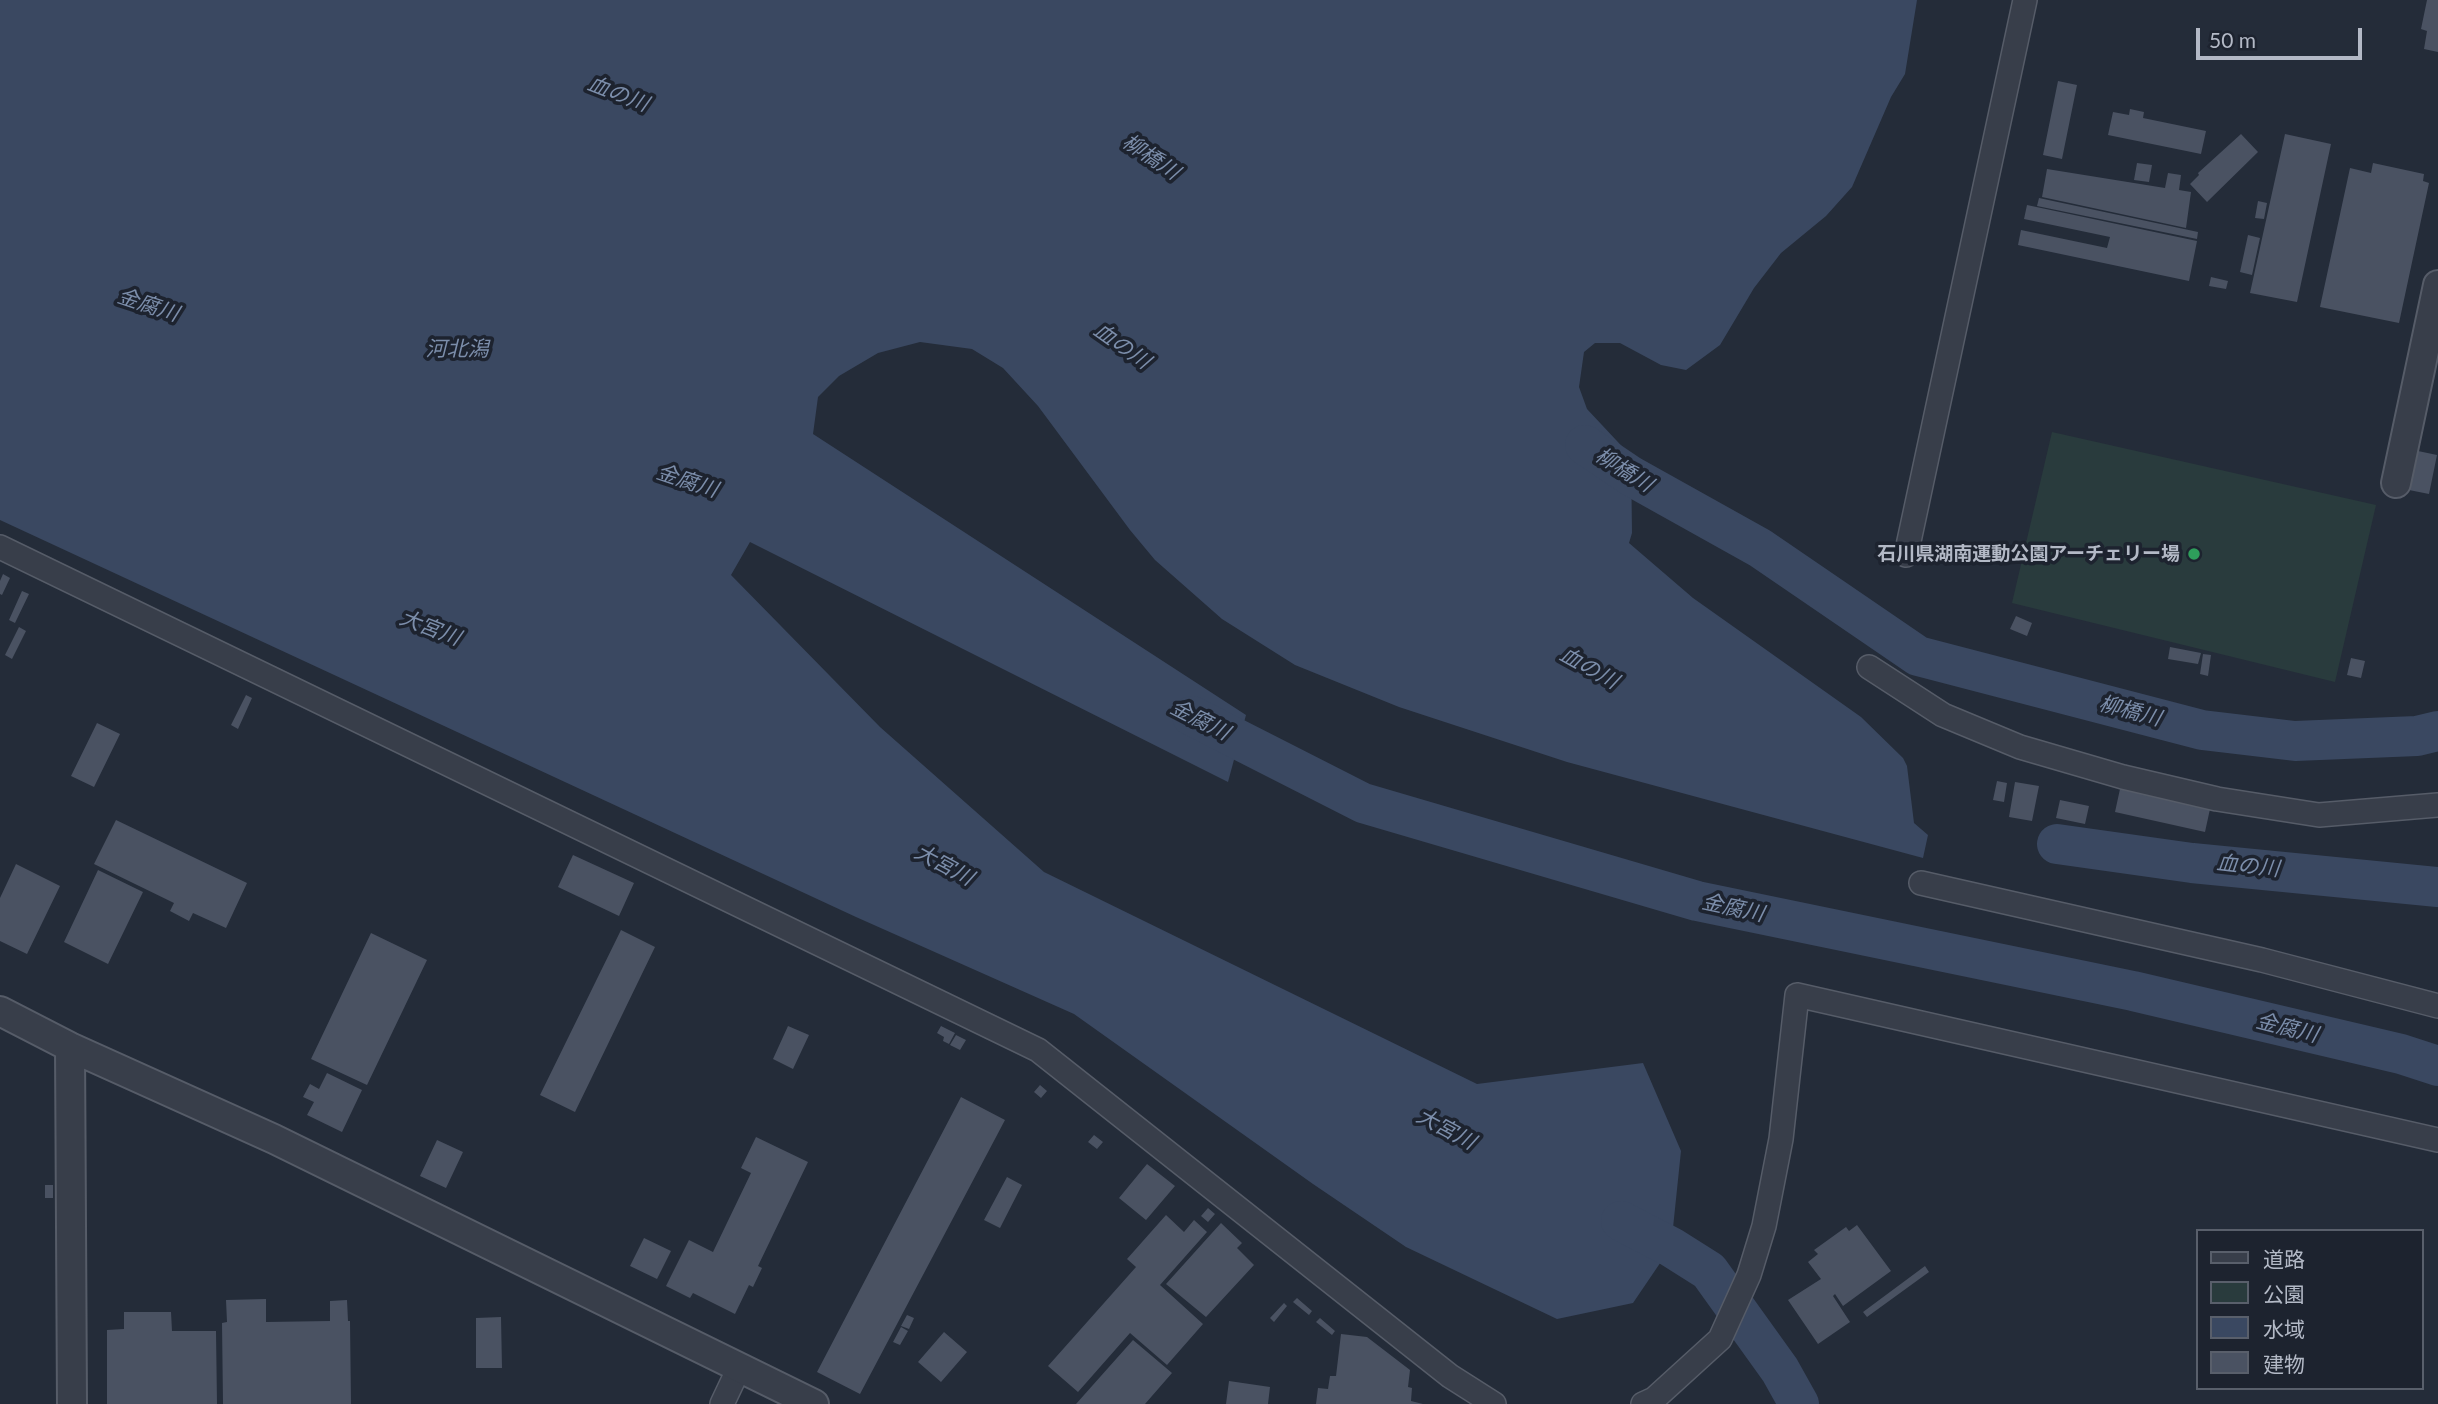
<!DOCTYPE html>
<meta charset="utf-8">
<style>
body{margin:0}
#map{position:relative;width:2438px;height:1404px;overflow:hidden;background:#242c39;font-family:Lato,"Noto Sans JP",sans-serif}
canvas{display:block}
.legend{position:absolute;left:2196px;top:1229px;width:228px;height:161px;box-sizing:border-box;background:#1d232f;border:2px solid #595f6b;margin:0;padding:9px 12px;list-style:none;font-size:21px;color:#b3b9c6}
.legend li{display:flex;align-items:center;gap:14px;height:35px}
.legend b{width:35px;border:2px solid #595f6b}
.scale{position:absolute;left:2196px;top:28px;width:166px;height:32px;box-sizing:border-box;border:4px solid #b3b9c6;border-top:0;padding-left:9px;font-size:21px;line-height:24px;white-space:nowrap;color:#b3b9c6;-webkit-text-stroke:5px #1d232f;paint-order:stroke}
</style>
<div id="map">
<canvas width="2438" height="1404"></canvas>
<ul class="legend">
<li><b style="height:9px;background:#383e4a"></b>道路</li>
<li><b style="height:19px;background:#293b3d"></b>公園</li>
<li><b style="height:19px;background:#3a4861"></b>水域</li>
<li><b style="height:19px;background:#4a5262"></b>建物</li>
</ul>
<div class="scale">50 m</div>
</div>
<script>
const ctx = document.querySelector('canvas').getContext('2d');
ctx.lineJoin = 'round';
function fillPath(path, color) {
  ctx.fillStyle = color;
  ctx.fill(path, 'evenodd');
}
function trace(path, color, width, dash) {
  ctx.strokeStyle = color;
  ctx.lineWidth = width;
  ctx.lineCap = dash ? 'butt' : 'round';
  ctx.setLineDash(dash || []);
  ctx.stroke(path);
}
function label(font, color, halo, rows, align = 'center') {
  ctx.font = font + ' Lato,"Noto Sans JP",sans-serif';
  ctx.lineWidth = 7;
  ctx.setLineDash([]);
  ctx.textBaseline = 'middle';
  ctx.strokeStyle = halo;
  ctx.fillStyle = color;
  for (const [text, x, y, turn = 0] of rows) {
    ctx.save();
    ctx.translate(x, y);
    ctx.rotate((+turn || 0) * Math.PI / 180);
    ctx.textAlign = isNaN(turn) ? turn : align;
    if (halo) ctx.strokeText(text, 0, 0);
    ctx.fillText(text, 0, 0);
    ctx.restore();
  }
}
fillPath(new Path2D(`
 M2052 432 2376 505 2335 682 2012 603Z`), '#293b3d');
fillPath(new Path2D(`
 M0 0H1917L1905 74 1891 97 1852 187 1826 216 1781 253 1754 288 1720 345 1686 370 1661 365 1620 343H1595L1584 352 1579 387 1587 409 1631 456 1632 533 1629 543 1693 598 1861 717 1903 758 1907 766 1914 823 1928 835 1923 858 1567 762 1399 707 1295 665 1222 619 1155 560 1130 530 1038 406 1003 368 972 349 920 342 878 353 839 376 818 397 813 434 1246 715 1228 782 750 542 731 575 880 727 1044 872 1477 1084 1643 1063 1681 1151 1671 1247 1633 1303 1557 1319 1406 1247 1313 1184 1074 1014 856 917 0 520Z`), '#3a4861');
trace(new Path2D(`
 M1585 445 1631 476 1760 548 1918 656 2202 730 2295 741 2417 736 2438 731
 M1192 716 1363 803 1697 901 2133 991 2401 1054 2438 1066
 M2057 844 2192 863 2438 887
 M1621 1221 1671 1247 1709 1271 1780 1370 1799 1404`), '#3a4861', 40);
fillPath(new Path2D(`
 M2427 0H2438V52L2424 49 2427 31 2421 29Z
 M2058 81 2077 85 2062 159 2043 155Z
 M2130 109 2144 112 2143 118 2206 131 2201 154 2108 135 2113 112 2129 115Z
 M2241 134 2258 152 2207 202 2190 184 2199 175 2198 173Z
 M2285 134 2331 144 2297 302 2250 293Z
 M2137 163 2152 165 2149 182 2134 180Z
 M2373 163 2424 174 2423 181 2429 183 2399 323 2320 307 2350 168 2371 173Z
 M2047 169 2165 188 2168 173 2181 175 2179 190 2191 192 2186 228 2042 197Z
 M2039 198 2198 232 2197 239 2037 206Z
 M2258 201 2267 203 2264 219 2255 218Z
 M2027 205 2197 241 2189 281 2018 245 2021 230 2107 248 2110 237 2024 219Z
 M2248 235 2260 238 2252 275 2240 272Z
 M2211 277 2228 281 2226 289 2209 286Z
 M2418 451 2437 455 2429 494 2409 490Z
 M3 574 10 578 2 595 0 594V581Z
 M22 591 29 594 15 623 9 620Z
 M2016 616 2032 623 2027 636 2010 629Z
 M19 627 26 631 12 659 5 655Z
 M2170 647 2201 653 2198 664 2168 659Z
 M2203 654 2211 655 2208 676 2200 674Z
 M2351 658 2365 661 2361 678 2347 675Z
 M246 695 252 698 238 729 231 725Z
 M97 723 120 734 94 787 71 776Z
 M1997 781 2007 783 2004 802 1993 800Z
 M2015 782 2039 786 2032 821 2009 817Z
 M2120 789 2210 809 2205 832 2115 812Z
 M2060 800 2089 806 2085 824 2056 818Z
 M116 820 247 883 226 928 193 913 189 921 170 911 174 903 94 864Z
 M573 855 634 883 619 916 558 887Z
 M16 864 60 886 27 954 0 941V898Z
 M98 870 143 892 108 964 64 942Z
 M621 930 655 947 575 1112 540 1095Z
 M371 933 427 960 367 1085 311 1059Z
 M788 1026 809 1035 793 1069 773 1059Z
 M941 1026 955 1033 949 1044 943 1041 944 1037 937 1033Z
 M956 1035 966 1040 960 1050 950 1045Z
 M327 1073 362 1090 342 1132 307 1115 314 1102 303 1097 310 1084 319 1089Z
 M1040 1085 1047 1091 1041 1098 1034 1092Z
 M961 1097 1005 1120 860 1394 817 1372Z
 M1094 1135 1103 1142 1097 1149 1088 1142Z
 M756 1137 808 1162 758 1266 762 1268 753 1287 749 1285 735 1314 693 1293 690 1298 666 1286 689 1240 713 1252 751 1173 741 1168Z
 M437 1140 463 1152 446 1188 420 1176Z
 M1147 1164 1175 1186 1146 1220 1119 1198Z
 M1007 1177 1022 1185 1000 1228 984 1220Z
 M45 1185H53V1198H45Z
 M1208 1208 1215 1214 1208 1222 1201 1216Z
 M1166 1215 1184 1232 1194 1220 1207 1232 1160 1285 1203 1324 1167 1365 1130 1333 1078 1392 1048 1366 1136 1267 1127 1259Z
 M1221 1223 1242 1243 1237 1248 1254 1265 1206 1317 1166 1284Z
 M1857 1225 1891 1271 1843 1306 1835 1294 1833 1296 1850 1322 1818 1344 1788 1300 1821 1279 1808 1262 1818 1254 1814 1250 1846 1227 1849 1231Z
 M644 1238 671 1251 657 1279 630 1266Z
 M1925 1266 1929 1272 1867 1317 1863 1312Z
 M1297 1298 1312 1311 1309 1315 1293 1302Z
 M266 1299V1322L330 1321V1301L347 1300 348 1321H350L351 1404H223L222 1323 227 1322 226 1300Z
 M1284 1303 1287 1306 1274 1322 1270 1318Z
 M124 1312H171L172 1331H216L217 1404H107V1330L124 1329Z
 M907 1315 914 1318 909 1329 901 1326Z
 M501 1317 502 1368H476V1318Z
 M1320 1318 1335 1331 1332 1335 1316 1322Z
 M901 1327 908 1331 900 1345 893 1342Z
 M944 1332 967 1352 941 1382 918 1362Z
 M1341 1334 1367 1337 1410 1370 1408 1387 1412 1388 1411 1401 1423 1404H1316L1318 1388 1328 1389 1330 1376H1336Z
 M1133 1340 1172 1373 1145 1404H1076Z
 M1229 1381 1270 1387 1268 1404H1226Z`), '#4a5262');
const minor = new Path2D(`
 M0 547 1038 1050 1450 1376 1494 1404
 M1906 555 2025 0
 M1869 667 1943 715 2020 747 2123 777 2217 799 2319 815 2438 805
 M1921 883 2262 960 2438 1006
 M722 1404 739 1368
 M1643 1404 1654 1399 1720 1339 1749 1275 1764 1226 1781 1139 1797 995 2438 1140`);
const tertiary = new Path2D(`
 M2396 483 2438 285
 M0 1011 70 1047 274 1139 814 1404
 M70 1047 72 1404`);
trace(minor, '#565c68', 26);
trace(tertiary, '#565c68', 32);
trace(minor, '#383e4a', 23);
trace(tertiary, '#383e4a', 28);
for (const [x, y, r, color] of [
 [2194,554,7,"#2e9e5b"]
]) {
  const dot = new Path2D();
  dot.arc(x, y, r, 0, 2 * Math.PI);
  ctx.fillStyle = color;
  ctx.fill(dot);
  trace(dot, '#1d232f', 2.5);
}
label('bold 19px', '#b3b9c6', '#1d232f', [
 ["石川県湖南運動公園アーチェリー場",2180,554]
], 'right');
label('italic 21px', '#7c8eab', '#1d232f', [
 ["血の川",618,94,21],
 ["柳橋川",1151,157,34],
 ["金腐川",148,305,18],
 ["血の川",1122,346,35],
 ["河北潟",457,349],
 ["柳橋川",1624,470,32],
 ["金腐川",687,481,18],
 ["大宮川",430,628,21],
 ["血の川",1589,668,29],
 ["柳橋川",2130,711,15],
 ["金腐川",1200,720,27],
 ["大宮川",944,865,28],
 ["血の川",2248,866,6],
 ["金腐川",1733,908,12],
 ["金腐川",2287,1028,14],
 ["大宮川",1446,1129,28]
]);
</script>
